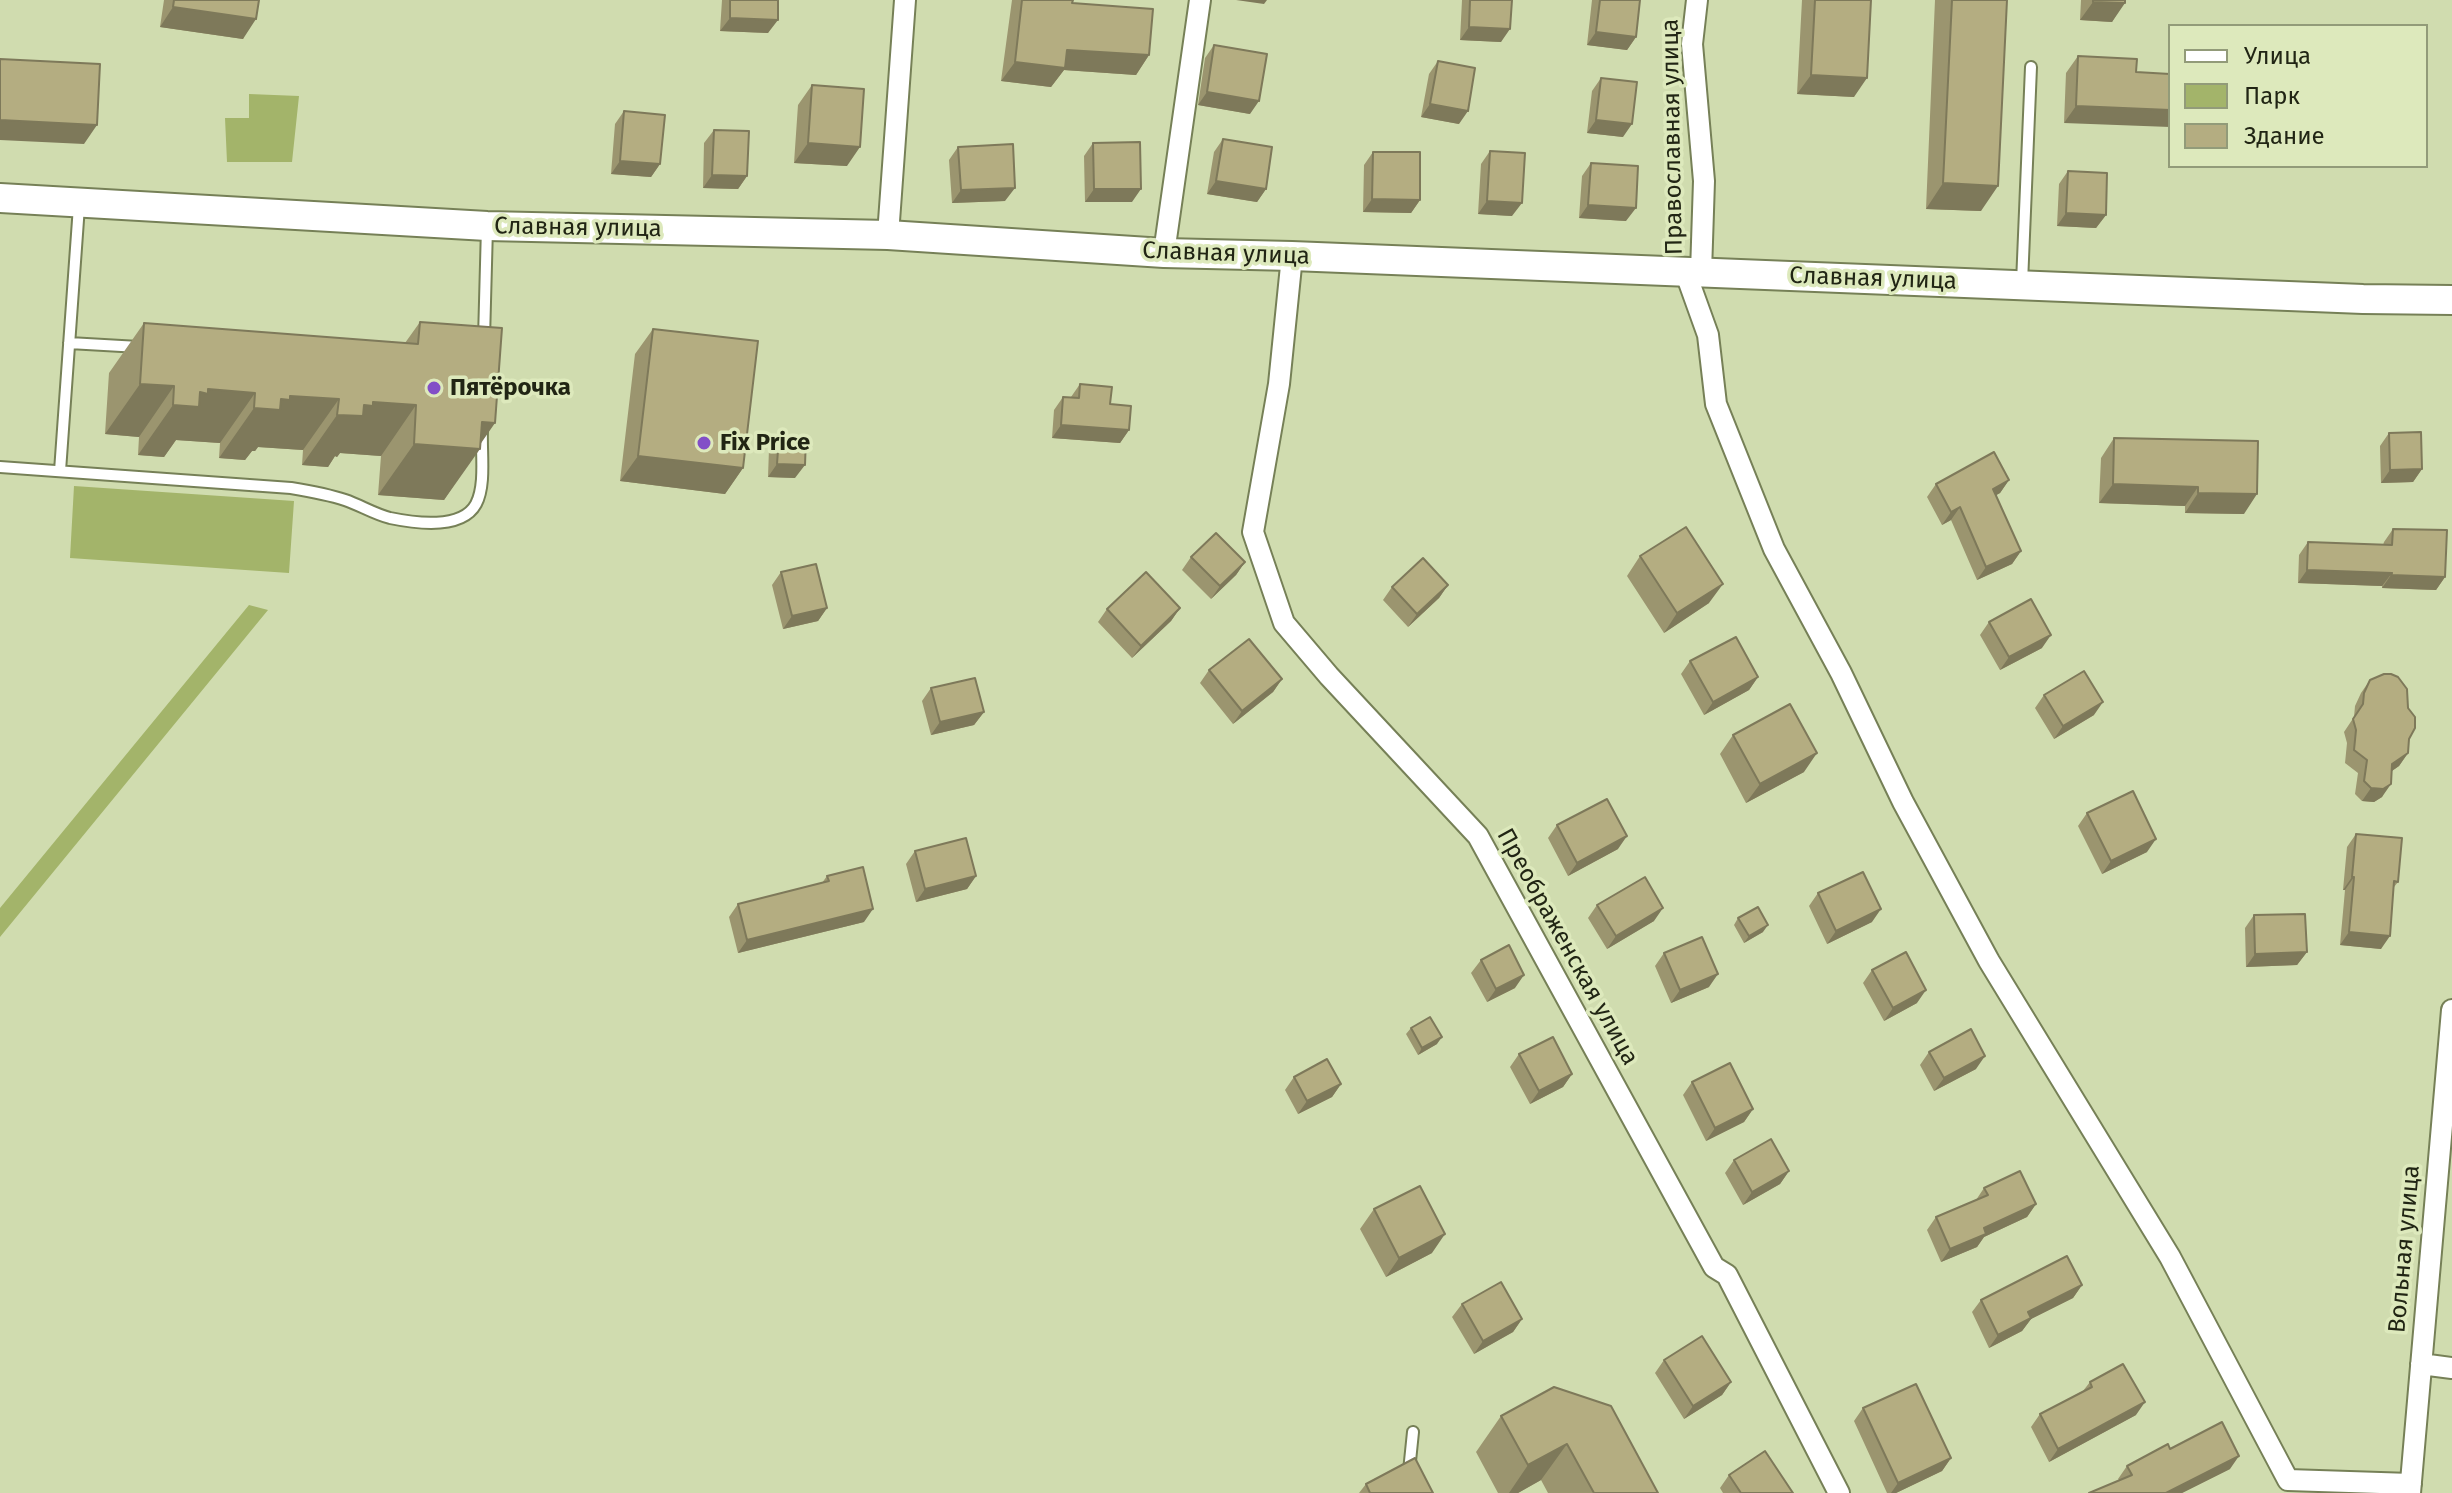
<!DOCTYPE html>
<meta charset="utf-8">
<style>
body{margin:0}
#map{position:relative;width:2452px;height:1493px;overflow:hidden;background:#d0dcaf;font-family:"Fira Sans",sans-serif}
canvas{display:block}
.legend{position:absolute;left:2168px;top:24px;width:260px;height:144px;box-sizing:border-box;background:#dde9bc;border:2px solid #929b79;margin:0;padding:10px 14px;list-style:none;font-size:24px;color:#212514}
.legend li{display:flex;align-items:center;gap:16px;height:40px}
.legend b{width:40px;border:2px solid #929b79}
</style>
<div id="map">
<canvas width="2452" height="1493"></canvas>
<ul class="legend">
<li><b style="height:10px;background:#fff"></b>Улица</li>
<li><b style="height:22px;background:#a3b46a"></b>Парк</li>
<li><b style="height:22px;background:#b4ad81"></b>Здание</li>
</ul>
</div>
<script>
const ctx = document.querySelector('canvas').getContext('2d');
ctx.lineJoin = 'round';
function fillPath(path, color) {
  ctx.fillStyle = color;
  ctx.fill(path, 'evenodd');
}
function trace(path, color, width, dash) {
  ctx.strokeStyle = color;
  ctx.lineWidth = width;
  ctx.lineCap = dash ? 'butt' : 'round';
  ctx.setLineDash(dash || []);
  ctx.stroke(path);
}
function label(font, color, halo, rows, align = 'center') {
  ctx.font = font + ' "Fira Sans",sans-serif';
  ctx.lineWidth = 7;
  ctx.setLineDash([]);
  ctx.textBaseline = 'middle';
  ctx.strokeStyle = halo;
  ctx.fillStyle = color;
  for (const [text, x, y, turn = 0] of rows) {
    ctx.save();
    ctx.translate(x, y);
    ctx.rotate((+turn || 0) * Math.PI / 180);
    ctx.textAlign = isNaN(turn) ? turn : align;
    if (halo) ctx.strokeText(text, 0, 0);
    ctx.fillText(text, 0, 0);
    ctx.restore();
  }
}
fillPath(new Path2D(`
 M249 94 299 96 292 162H227L225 118H249Z
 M74 486 294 501 289 573 70 558Z
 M249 605 268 610 0 937V908Z`), '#a3b46a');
const lane = new Path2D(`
 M2022 283 2031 67
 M484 339 487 227
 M69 343 139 347
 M0 467 291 488C309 491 327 494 345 500 360 505 374 514 390 518 414 523 462 530 476 504 486 485 481 453 482 431
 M60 471 79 206
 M1413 1432 1409 1471 1421 1493`);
const street = new Path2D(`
 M1697 0 1692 44 1704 181 1701 272
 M888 235 905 0
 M1164 253 1200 0
 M1292 256 1279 384 1253 532 1284 623 1329 676 1478 836 1714 1267 1727 1275 1839 1493
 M1685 271 1708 335 1716 404 1774 549 1841 673 1903 802 1989 961 2170 1257 2288 1480 2411 1484
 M2421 1364 2452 1368
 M2410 1493 2452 1010`);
const secondary = new Path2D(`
 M0 198 487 226 888 235 1164 253 1292 256 2363 299 2452 300`);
trace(lane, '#768057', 14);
trace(street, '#768057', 24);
trace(secondary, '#768057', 32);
trace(lane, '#fff', 10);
trace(street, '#fff', 20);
trace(secondary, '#fff', 28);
fillPath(new Path2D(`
 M164 0H259L243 39 160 27Z
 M722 0H778L768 33 720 31Z
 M1012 0H1073L1072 3 1149 55 1136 75 1064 70 1051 87 1001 81Z
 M1462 0H1512L1501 42 1460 40Z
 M1592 0H1640L1636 37 1627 50 1587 45Z
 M1802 0H1871L1854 97 1797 94Z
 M1935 0H2007L1981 211 1926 209Z
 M2081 0H2125L2112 22 2080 20Z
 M1214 45 1250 114 1198 105 1205 58Z
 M2078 56 2136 72 2064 123 2066 73Z
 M1438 61 1459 124 1421 117 1429 74Z
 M1601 78 1623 137 1587 133 1592 91Z
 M812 85 847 166 794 163 798 105Z
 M624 111 660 164 651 177 611 174 615 124Z
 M714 130 747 176 738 189 703 188 704 143Z
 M1223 139 1266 189 1257 202 1207 194 1214 152Z
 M1093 143 1132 202H1085L1084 156Z
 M958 147 1005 201 952 203 949 160Z
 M1490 151 1512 216 1478 214 1481 164Z
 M1373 152 1420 200 1411 213 1363 212 1364 165Z
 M1591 163 1626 221 1579 218 1582 176Z
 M2068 171 2106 215 2096 228 2057 226 2059 184Z
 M420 322 480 445 444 500 378 495 381 456 340 453 337 457 335 456 328 467 302 465 303 450 258 447 255 451H252L245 460 219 458 220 443 176 440 164 457 138 455 139 437 105 434 109 373 144 323 405 343Z
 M653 329 743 468 725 494 620 481 635 354Z
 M1080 384 1129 430 1120 443 1052 438 1054 410 1063 397H1071Z
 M2389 433 2422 469 2413 482 2381 483 2380 446Z
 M779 436 795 478 768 477 769 449Z
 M2114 438 2244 514 2185 513V506L2099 503 2101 458Z
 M2009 480 2000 493 1996 495 2021 551 2012 564 1977 580 1951 520 1942 525 1927 497 1936 484Z
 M2393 529 2445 577 2436 590 2382 588V586L2298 583 2299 555 2308 542 2383 545 2384 542Z
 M1640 556 1709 603 1664 633 1627 576Z
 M1191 557 1245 562 1236 575 1211 599 1182 570Z
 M781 572 827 608 818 621 783 629 772 585Z
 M1448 585 1439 598 1408 627 1383 600 1392 587Z
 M1180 608 1171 621 1132 658 1098 622 1107 609Z
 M1989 622 2042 648 2000 670 1980 635Z
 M1690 661 1758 677 1749 690 1704 715 1681 674Z
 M1209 670 1282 679 1273 692 1233 724 1200 683Z
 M2370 680 2409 739 2408 753 2399 766 2392 771 2382 797 2374 802 2362 801 2355 794 2358 773 2345 763 2347 743 2344 732 2354 717 2355 706 2361 693Z
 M931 688 984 712 974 725 931 735 922 701Z
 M2044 695 2094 715 2054 739 2035 708Z
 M1733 735 1804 772 1746 803 1720 754Z
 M2087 813 2147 852 2102 874 2078 826Z
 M1557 825 1618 849 1568 876 1548 838Z
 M2356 834 2398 882 2394 887 2381 949 2340 945 2345 890H2343L2347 847Z
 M915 851 976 876 967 889 916 902 906 864Z
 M827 876 864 922 738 953 729 917 738 904 822 883Z
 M1818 893 1872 922 1827 944 1809 906Z
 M1597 905 1654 921 1607 949 1588 918Z
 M2254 915 2307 952 2297 965 2246 967 2245 928Z
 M1738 918 1763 932 1744 943 1734 925Z
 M1664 953 1709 987 1671 1003 1655 966Z
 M1481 960 1515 988 1487 1002 1471 973Z
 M1872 970 1917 1003 1884 1021 1863 983Z
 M1411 1028 1437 1044 1418 1055 1406 1034Z
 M1929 1052 1976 1069 1934 1091 1920 1065Z
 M1519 1054 1572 1074 1563 1087 1530 1104 1510 1067Z
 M1294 1077 1341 1084 1332 1097 1298 1114 1285 1090Z
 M1692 1082 1753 1109 1744 1122 1706 1141 1683 1095Z
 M1734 1160 1789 1171 1780 1184 1743 1205 1725 1173Z
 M1984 1188 2036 1204 2027 1217 1984 1237 1977 1247 1941 1262 1927 1230 1936 1217 1976 1200Z
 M1374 1209 1432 1253 1386 1277 1360 1229Z
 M2082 1285 2073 1298 2031 1319 2022 1331 1989 1348 1972 1312 1981 1300Z
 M1462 1304 1522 1319 1513 1332 1474 1354 1452 1317Z
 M1664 1360 1731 1382 1722 1395 1684 1419 1655 1373Z
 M2090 1382 2136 1415 2049 1462 2031 1427 2040 1414 2083 1391Z
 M1554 1387 1658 1493H1548L1541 1480 1518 1493H1498L1476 1452 1501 1416Z
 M1863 1408 1951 1458 1942 1471 1896 1493H1887L1854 1421Z
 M2170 1449 2230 1469 2182 1493H2089L2119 1480 2118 1479 2127 1466Z
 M1729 1475 1793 1493H1723L1720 1488Z
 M1366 1484 1433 1493H1359Z`), '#9b956f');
fillPath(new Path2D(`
 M1236 0H1267L1264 4Z
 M2093 2 2125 3 2112 22 2080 20Z
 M173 7 256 19 243 39 160 27Z
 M730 18 778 20 768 33 720 31Z
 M1469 27 1510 29 1501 42 1460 40Z
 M1596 32 1636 37 1627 50 1587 45Z
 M1067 50 1149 55 1136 75 1064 70 1051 87 1001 81 1015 62Z
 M1811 75 1867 78 1854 97 1797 94Z
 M1207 92 1259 101 1250 114 1198 105Z
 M1430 104 1468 111 1459 124 1421 117Z
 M2076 106 2170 110V127L2064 123Z
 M0 120 97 125 84 144 0 140Z
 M1596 120 1632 124 1623 137 1587 133Z
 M808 143 860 147 847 166 794 163Z
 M620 161 660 164 651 177 611 174Z
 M712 175 747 176 738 189 703 188Z
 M1216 181 1266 189 1257 202 1207 194Z
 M1943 183 1998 186 1981 211 1926 209Z
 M1015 188 1005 201 952 203 961 190Z
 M1094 189H1141L1132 202H1085Z
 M1372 199 1420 200 1411 213 1363 212Z
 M1487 201 1522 203 1512 216 1478 214Z
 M1588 205 1636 208 1626 221 1579 218Z
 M2066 213 2106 215 2096 228 2057 226Z
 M140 384 174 386 139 437 105 434Z
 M208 389 255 393 220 443 176 440 164 457 138 455 173 405Z
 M290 396 339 399 303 450 258 447 255 451H252L245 460 219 458 254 408Z
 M373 402 416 405 381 456 340 453 337 457 335 456 328 467 302 465 337 415Z
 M482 422 495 423 477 449H480L444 500 378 495 414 444Z
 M1061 425 1129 430 1120 443 1052 438Z
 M638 456 743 468 725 494 620 481Z
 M777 464 805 465 795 478 768 477Z
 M2422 469 2413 482 2381 483 2390 470Z
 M2009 480 2000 493 1984 502 1993 489Z
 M2113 484 2198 487 2185 506 2099 503Z
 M2198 493 2257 494 2244 514 2185 513Z
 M1960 507 1951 520 1942 525 1951 512Z
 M2021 551 2012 564 1977 580 1986 567Z
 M1245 562 1236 575 1211 599 1220 586Z
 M2307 570 2392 573 2382 586 2298 583Z
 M2391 575 2445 577 2436 590 2382 588Z
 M1723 584 1709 603 1664 633 1677 613Z
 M1448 585 1439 598 1408 627 1417 614Z
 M827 608 818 621 783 629 792 616Z
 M1180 608 1171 621 1132 658 1141 646Z
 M2051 635 2042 648 2000 670 2009 657Z
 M1758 677 1749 690 1704 715 1713 702Z
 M1282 679 1273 692 1233 724 1242 711Z
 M2103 702 2094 715 2054 739 2063 726Z
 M984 712 974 725 931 735 940 722Z
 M1817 753 1804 772 1746 803 1760 784Z
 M2408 753 2399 766 2383 777 2392 764Z
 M2391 784 2382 797 2374 802 2362 801 2371 788Z
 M1627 836 1618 849 1568 876 1577 863Z
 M2156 839 2147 852 2102 874 2111 861Z
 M976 876 967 889 916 902 925 889Z
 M2352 877H2354L2345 890H2343Z
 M1663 908 1654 921 1607 949 1616 936Z
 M873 909 864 922 738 953 747 940Z
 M1881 909 1872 922 1827 944 1836 931Z
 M1768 925 1763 932 1744 943 1749 936Z
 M2349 932 2390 936 2381 949 2340 945Z
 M2307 952 2297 965 2246 967 2255 954Z
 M1718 974 1709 987 1671 1003 1680 990Z
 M1524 975 1515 988 1487 1002 1496 989Z
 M1926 990 1917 1003 1884 1021 1893 1008Z
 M1442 1037 1437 1044 1418 1055 1422 1048Z
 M1985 1056 1976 1069 1934 1091 1944 1078Z
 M1572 1074 1563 1087 1530 1104 1539 1091Z
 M1341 1084 1332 1097 1298 1114 1307 1101Z
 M1753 1109 1744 1122 1706 1141 1715 1128Z
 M1789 1171 1780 1184 1743 1205 1752 1192Z
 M2036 1204 2027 1217 1984 1237 1977 1247 1941 1262 1950 1249 1984 1228Z
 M1445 1234 1432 1253 1386 1277 1399 1258Z
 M2082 1285 2073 1298 2031 1319 2022 1331 1989 1348 1998 1335 2028 1312Z
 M1522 1319 1513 1332 1474 1354 1483 1341Z
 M1731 1382 1722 1395 1684 1419 1693 1406Z
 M2145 1402 2136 1415 2049 1462 2058 1449Z
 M1567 1444 1541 1480 1518 1493H1509L1528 1465Z
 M2239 1456 2230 1469 2182 1493H2166Z
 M1951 1458 1942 1471 1896 1493H1891L1898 1483Z`), '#7e795a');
const building = new Path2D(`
 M174 0H259L256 19 173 7Z
 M730 0H778V20L730 18Z
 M1022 0H1073L1072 3 1153 9 1149 55 1067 50 1065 68 1015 62Z
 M1470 0H1512L1510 29 1469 27Z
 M1600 0H1640L1636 37 1596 32Z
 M1815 0H1871L1867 78 1811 75Z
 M1952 0H2007L1998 186 1943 183Z
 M2093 0H2125V3L2093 2Z
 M1214 45 1267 54 1259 101 1207 92Z
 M2078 56 2137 59 2136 72 2170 74V110L2076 106Z
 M0 59 100 64 97 125 0 120Z
 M1438 61 1475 68 1468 111 1430 104Z
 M1601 78 1637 82 1632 124 1596 120Z
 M812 85 864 89 860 147 808 143Z
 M624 111 665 115 660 164 620 161Z
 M714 130 749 131 747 176 712 175Z
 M1223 139 1272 147 1266 189 1216 181Z
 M1140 142 1141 189H1094L1093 143Z
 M1013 144 1015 188 961 190 958 147Z
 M1490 151 1525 153 1522 203 1487 201Z
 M1373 152H1420V200L1372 199Z
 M1591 163 1638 166 1636 208 1588 205Z
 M2068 171 2107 173 2106 215 2066 213Z
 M420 322 502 328 495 423 482 422 480 449 414 444 416 405 373 402V406L364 405 363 416 337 415 339 399 290 396V400L281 399 280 410 254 408 255 393 208 389V394L200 392 199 407 173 405 174 386 140 384 144 323 418 344Z
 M653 329 758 341 743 468 638 456Z
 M1080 384 1112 387 1110 404 1131 406 1129 430 1061 425 1063 397 1079 398Z
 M2421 432 2422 469 2390 470 2389 433Z
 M779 436 806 437 805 465 777 464Z
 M2114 438 2258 441 2257 494 2198 493V487L2113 484Z
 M1994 452 2009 480 1993 489 2021 551 1986 567 1960 507 1951 512 1936 484Z
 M1686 527 1723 584 1677 613 1640 556Z
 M2393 529 2447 530 2445 577 2391 575 2392 573 2307 570 2308 542 2392 545Z
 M1216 533 1245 562 1220 586 1191 557Z
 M1423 558 1448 585 1417 614 1392 587Z
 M816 564 827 608 792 616 781 572Z
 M1146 572 1180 608 1141 646 1107 609Z
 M2031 599 2051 635 2009 657 1989 622Z
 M1736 637 1758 677 1713 702 1690 661Z
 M1249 639 1282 679 1242 711 1209 670Z
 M2084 671 2103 702 2063 726 2044 695Z
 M2384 674H2391L2398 677 2407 689 2408 708 2415 717V728L2409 739 2408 753 2392 764 2391 784 2383 789 2371 788 2364 781 2367 760 2354 750 2356 730 2353 719 2363 704 2364 693 2370 680Z
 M975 678 984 712 940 722 931 688Z
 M1790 704 1817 753 1760 784 1733 735Z
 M2133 791 2156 839 2111 861 2087 813Z
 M1607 799 1627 836 1577 863 1557 825Z
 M2356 834 2402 838 2398 882 2394 881 2390 936 2349 932 2354 877H2352Z
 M966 838 976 876 925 889 915 851Z
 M863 867 873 909 747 940 738 904 829 881 827 876Z
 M1863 872 1881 909 1836 931 1818 893Z
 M1645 877 1663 908 1616 936 1597 905Z
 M1758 907 1768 925 1749 936 1738 918Z
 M2305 914 2307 952 2255 954 2254 915Z
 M1702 937 1718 974 1680 990 1664 953Z
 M1509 945 1524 975 1496 989 1481 960Z
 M1906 952 1926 990 1893 1008 1872 970Z
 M1430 1017 1442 1037 1422 1048 1411 1028Z
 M1971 1029 1985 1056 1944 1078 1929 1052Z
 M1553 1037 1572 1074 1539 1091 1519 1054Z
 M1327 1059 1341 1084 1307 1101 1294 1077Z
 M1730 1063 1753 1109 1715 1128 1692 1082Z
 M1771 1139 1789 1171 1752 1192 1734 1160Z
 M2020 1171 2036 1204 1984 1228 1986 1234 1950 1249 1936 1217 1988 1195 1984 1188Z
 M1420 1186 1445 1234 1399 1258 1374 1209Z
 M2067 1256 2082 1285 2028 1312 2031 1318 1998 1335 1981 1300Z
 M1501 1282 1522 1319 1483 1341 1462 1304Z
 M1702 1336 1731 1382 1693 1406 1664 1360Z
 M2123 1364 2145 1402 2058 1449 2040 1414 2092 1387 2090 1382Z
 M1916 1384 1951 1458 1898 1483 1863 1408Z
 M1554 1387 1611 1406 1658 1493H1594L1567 1444 1528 1465 1501 1416Z
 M2222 1422 2239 1456 2166 1493H2089L2132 1475 2127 1466 2168 1444 2170 1449Z
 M1765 1451 1793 1493H1741L1729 1475Z
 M1415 1458 1433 1493H1370L1366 1484Z`);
fillPath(building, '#b4ad81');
trace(building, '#7e795a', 2);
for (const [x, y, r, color] of [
 [434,388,8,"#824fc7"],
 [704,443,8,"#824fc7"]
]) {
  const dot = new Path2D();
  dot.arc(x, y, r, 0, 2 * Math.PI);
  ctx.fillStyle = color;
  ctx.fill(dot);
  trace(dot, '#dde9bc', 3);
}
label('24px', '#212514', '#dde9bc', [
 ["Православная улица",1673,137,-91],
 ["Славная улица",578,228,1],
 ["Славная улица",1226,254,2],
 ["Славная улица",1873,279,2],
 ["Преображенская улица",1567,947,61],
 ["Вольная улица",2405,1249,-85]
]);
label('bold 24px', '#212514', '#dde9bc', [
 ["Пятёрочка",450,388],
 ["Fix Price",720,443]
], 'left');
</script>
